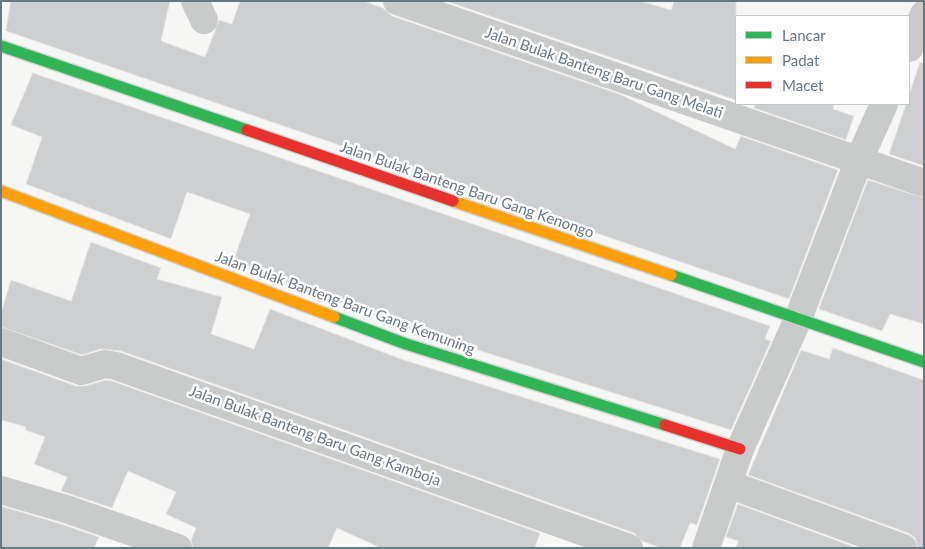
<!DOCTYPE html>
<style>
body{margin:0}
#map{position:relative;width:925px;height:549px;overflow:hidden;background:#f6f6f5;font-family:Lato,sans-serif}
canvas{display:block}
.frame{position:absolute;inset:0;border:2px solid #677885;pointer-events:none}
.legend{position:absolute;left:735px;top:15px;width:175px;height:90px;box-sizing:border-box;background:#fff;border:1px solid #c2c9ce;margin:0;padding:6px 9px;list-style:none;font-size:15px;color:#677885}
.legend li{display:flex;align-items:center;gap:10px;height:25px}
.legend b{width:25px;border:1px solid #c2c9ce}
</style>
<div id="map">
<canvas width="925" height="549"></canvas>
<div class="frame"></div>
<ul class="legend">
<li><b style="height:6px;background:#30b455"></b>Lancar</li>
<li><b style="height:6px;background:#ff9f0a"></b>Padat</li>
<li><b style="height:6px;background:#e5322d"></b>Macet</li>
</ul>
</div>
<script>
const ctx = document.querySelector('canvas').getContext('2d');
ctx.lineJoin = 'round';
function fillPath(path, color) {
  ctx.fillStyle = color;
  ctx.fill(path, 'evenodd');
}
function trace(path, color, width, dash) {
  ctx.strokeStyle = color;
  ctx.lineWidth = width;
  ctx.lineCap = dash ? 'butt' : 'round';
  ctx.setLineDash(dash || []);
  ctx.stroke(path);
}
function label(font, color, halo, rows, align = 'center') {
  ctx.font = font + ' Lato,sans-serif';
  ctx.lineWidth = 5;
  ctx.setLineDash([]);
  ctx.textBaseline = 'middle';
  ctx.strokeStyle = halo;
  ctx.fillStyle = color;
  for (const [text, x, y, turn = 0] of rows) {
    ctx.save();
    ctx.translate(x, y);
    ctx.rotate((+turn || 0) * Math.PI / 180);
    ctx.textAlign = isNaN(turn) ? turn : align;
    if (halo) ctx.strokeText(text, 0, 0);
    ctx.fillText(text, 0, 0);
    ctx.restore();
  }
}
const building = new Path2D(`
 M11 1H170L161 41 205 57 219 20 232 24 240 1H364L383 8 392 16 619 94 735 149 741 136 838 170 789 299 6 31Z
 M446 1H640L671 10 674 1H736V100Z
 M920 63H924V166L889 154 906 104H909V95Z
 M33 73 770 326 765 339 771 341 731 430 411 329 233 262 250 214 187 192 171 239 26 184 42 137 11 125Z
 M756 104H834L833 109 854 116 846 140 754 108Z
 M868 180 924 198V324L890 314 882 331 819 309Z
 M91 242 161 268 157 279 222 297 211 334 254 349 270 309 401 359 720 459 697 525 690 523 680 548H661L642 541 634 533 121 351 101 349 82 355 1 327V313L11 280 71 301Z
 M833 348 924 380V548H918L915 538 908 533 748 475 801 350 829 359Z
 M1 359 76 386H85L106 380 112 381 540 533 535 548H381L337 528 328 548H193L191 540 196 528 166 514 176 492 128 471 112 508 61 491 67 477 34 464 45 437 25 430 26 427 1 420Z
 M738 504 857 548H736L738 541 726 537Z
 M1 506 61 524 99 537 94 548H1Z`);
fillPath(building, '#cdcfd0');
trace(building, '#e6e6e5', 1);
const fast = new Path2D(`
 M1 46 247 130
 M671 275 924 362
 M334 317 406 344 665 425`);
const slow = new Path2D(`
 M1 191 334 317
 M453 201 671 275`);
const jam = new Path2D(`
 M247 130 453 201
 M665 425 740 449`);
trace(fast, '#d2d3d3', 14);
trace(slow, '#d2d3d3', 14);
trace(jam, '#d2d3d3', 14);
trace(new Path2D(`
 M195 1 204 20
 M397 1 924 183
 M909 48 924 14
 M1 342 81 371 105 364 116 366 629 548
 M728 484 903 548
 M1 490 66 509 178 548
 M706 548 740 449 798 319 859 160 884 104`), '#c9cbcb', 28);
trace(fast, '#30b455', 11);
trace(slow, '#ff9f0a', 11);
trace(jam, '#e5322d', 11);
label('15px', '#677885', '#fff', [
 ["Jalan Bulak Banteng Baru Gang Melati",604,73,19],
 ["Jalan Bulak Banteng Baru Gang Kenongo",467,190,19],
 ["Jalan Bulak Banteng Baru Gang Kemuning",345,303,20],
 ["Jalan Bulak Banteng Baru Gang Kamboja",315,436,20]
]);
</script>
